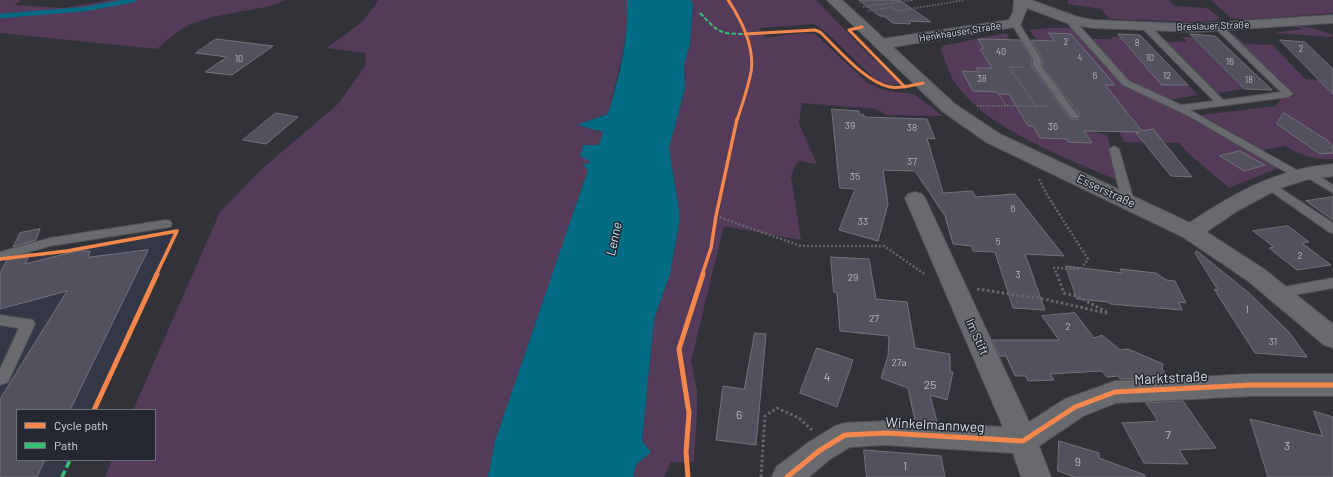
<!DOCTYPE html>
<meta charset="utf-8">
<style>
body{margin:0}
#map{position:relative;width:1333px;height:477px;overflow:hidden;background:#323338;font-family:Barlow,sans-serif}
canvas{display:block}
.legend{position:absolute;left:16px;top:409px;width:140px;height:52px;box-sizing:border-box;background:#252831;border:1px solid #6d7077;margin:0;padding:5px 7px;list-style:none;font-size:12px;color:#d9dbe1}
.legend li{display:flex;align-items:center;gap:8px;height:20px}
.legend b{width:20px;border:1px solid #6d7077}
</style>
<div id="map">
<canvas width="1333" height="477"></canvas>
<ul class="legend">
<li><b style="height:5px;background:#f5874c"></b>Cycle path</li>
<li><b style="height:5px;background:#3abd76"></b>Path</li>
</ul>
</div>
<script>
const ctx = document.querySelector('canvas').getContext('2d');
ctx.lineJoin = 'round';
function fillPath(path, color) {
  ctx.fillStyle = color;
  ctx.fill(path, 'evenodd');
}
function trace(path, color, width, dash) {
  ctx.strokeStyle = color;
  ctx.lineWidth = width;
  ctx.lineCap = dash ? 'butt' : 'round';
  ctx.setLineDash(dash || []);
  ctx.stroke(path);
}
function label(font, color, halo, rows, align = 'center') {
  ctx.font = font + ' Barlow,sans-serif';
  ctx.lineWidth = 3;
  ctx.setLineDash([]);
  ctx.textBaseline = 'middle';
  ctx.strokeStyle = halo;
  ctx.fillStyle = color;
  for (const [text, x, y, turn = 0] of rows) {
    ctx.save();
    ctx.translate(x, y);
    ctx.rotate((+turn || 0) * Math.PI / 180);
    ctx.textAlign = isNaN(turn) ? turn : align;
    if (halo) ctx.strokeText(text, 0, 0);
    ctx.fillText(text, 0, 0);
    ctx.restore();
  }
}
fillPath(new Path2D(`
 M177 231 94 410H17V460H70L62 477H0V259L33 257Z`), '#343846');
fillPath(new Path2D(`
 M0 0H21L14 5 64 8 111 0H286C252 15 210 10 179 31 171 36 164 43 157 49L0 33Z
 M379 0H627C629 39 617 77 608 114L577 125 603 132 599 145 583 146 591 162 583 165 588 170 495 441 488 477H105L112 460H155V410H133L220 212 264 167 338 104 365 66 366 53 327 48 362 22Z
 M691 0H816L869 55 901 84 890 85 877 81 826 32 814 24 759 28 766 38 801 33 815 34 868 83 883 90 914 94 943 116 886 115 876 109 802 103 799 123 817 164 798 161 791 176 801 240 724 226 691 361 697 390V412L694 462H671L664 477H633L636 465 651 452 642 441 654 319 670 274 680 217 669 148 685 88 684 65 690 44 693 5Z
 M1068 0H1169L1174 6 1207 8 1220 18 1214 21 1196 22 1110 19 1101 9 1068 4Z
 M1211 0H1333V13L1248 20 1231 18Z
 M1288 25 1310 27 1331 34 1333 37 1272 33 1303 29Z
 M1047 28H1073L1112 72 1161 101 1220 132 1281 167 1229 188 1189 154 1179 143 1124 142 1119 131 1143 132 1116 99 1059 68 1029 30Z
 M1006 33 1011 40 1045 115H1021L1027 126H1033L1040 138 1067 139 1068 142 1083 129 1107 135 1119 181C1067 158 989 131 956 84 949 75 946 62 941 51L942 46Z
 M1229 34H1233L1245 44 1273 45 1305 79 1319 80 1333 93V159C1313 160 1302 156 1285 146L1263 150 1201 115 1275 106 1283 97 1294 96 1295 94Z
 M1110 37H1120L1162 85H1188L1198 95 1168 100 1132 83 1089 39H1112Z
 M1182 37H1192L1245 89 1217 93 1162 41 1187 42Z`), '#533b59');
fillPath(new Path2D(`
 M627 0H691L693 5 690 44 684 65 685 88 669 148 680 217 670 274 654 319 642 441 651 452 636 465 633 477H488L495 441 588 170 583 165 591 162 580 156 583 145H599L603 132 577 125 608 114C619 77 629 39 627 0Z`), '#046b85');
trace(new Path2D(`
 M0 16 85 9 134 0`), '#046b85', 4.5);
const building = new Path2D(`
 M859 0H899L931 22 910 21V24L893 23 884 16H880Z
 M1049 33 1071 34 1115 85H1105L1142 131 1153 129 1192 177 1171 176 1136 133 1140 132 1084 131 1092 143 1068 142 1067 139 1040 138 1033 126H1028L1009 94H999L997 92 973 91 962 71 979 72 976 68H992L980 49H984L978 39 1020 40 1032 59V67L1070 119H1078L1080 115 1042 66V58L1031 40 1054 41Z
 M1118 34 1140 35 1188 85H1162Z
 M1190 34 1215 36 1272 90 1245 89Z
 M216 39 273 46 232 75 205 72 227 57 196 53Z
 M1280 40 1305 42 1333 69V94Z
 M832 109 859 111V114L864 115V117L927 119 935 139 927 138 943 193 972 191 976 197 1015 194 1064 256 1025 254 1045 310 1013 308 995 252 973 251 972 246 953 244 945 216 915 171 883 170 888 204 878 241 839 230 855 189 840 188Z
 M276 113 298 117 266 144 243 140Z
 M1284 113 1327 140 1333 146V153L1320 154 1277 124Z
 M1240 151 1265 165 1244 171 1220 156Z
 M1333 197V220L1306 201Z
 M1288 226 1309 242 1302 243 1331 265 1297 270 1269 248 1274 247 1253 231Z
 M40 229 36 240 13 247 20 233Z
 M148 250 70 410H17V460H45L37 477H0V399L67 291 0 309V273L7 260 30 253 25 264 77 251H90L88 257Z
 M1197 251 1249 293 1289 332 1307 357 1255 353 1214 289 1218 290 1195 253Z
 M831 257 869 259 876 299 907 302 915 348 950 354V371L953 372 947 400 930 395 937 422 915 421 908 388 881 378 888 356 889 336 840 331 837 293 834 292Z
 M1066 266 1122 273 1120 269 1156 273 1166 280 1175 281 1186 303 1179 302 1182 310 1110 304 1109 302 1077 299Z
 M1075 313 1094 338 1102 335 1120 350 1128 349 1163 364 1162 369 1168 377 1120 379 1118 376 1107 377 1102 371 1050 374 1054 380 1028 381 1026 376H1015L1006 356H1000L992 340H1059L1042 316Z
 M755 333 766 334 756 445 716 440 723 386 744 389Z
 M817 348 853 360 837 407 800 393Z
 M1183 401 1216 448 1179 450 1188 464 1144 463 1122 423 1158 421 1146 403Z
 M1314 411 1333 417V477H1268L1250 419 1322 436Z
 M1059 441 1099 453V458L1145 475V477H1074L1058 471Z
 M864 450 941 456 945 477H867Z`);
fillPath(building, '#54515e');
trace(building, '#727377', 1);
const lane = new Path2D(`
 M1012 21H1018L1019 23 1041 59V66L1077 114 1079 116 1077 118H1071L1033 66V59L1011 23Z
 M1069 21H1075L1129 81 1181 105 1214 101 1142 28V24H1148L1223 100 1281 92 1214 27 1218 25H1221L1293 94 1288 97 1190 110 1302 173 1307 170 1311 171 1333 185V193L1303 175 1298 178 1294 177 1189 116 1123 85 1069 25Z
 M1114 146 1119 149 1134 201 1132 203H1124L1122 201 1109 149Z
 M1270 183 1274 184 1333 223V233L1329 232 1266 188 1264 186 1266 184Z
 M166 220 170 221 172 224 170 227 50 246 0 260V252L50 238Z
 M1333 278V288L1278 298 1273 296 1271 293 1273 290 1278 288Z
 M0 315 33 320 35 324 8 382 0 385V369L19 328 0 325Z`);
const street = new Path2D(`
 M1014 0H1031L1078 17 1093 20 1196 24 1333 15V23L1196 32 1093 28 1070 24 1027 8 1020 26 1015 27 881 49 876 47 873 44 876 41 881 39 1009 20 1013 12Z
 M1333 164V176L1305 180 1278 189 1237 211 1199 237 1191 239 1183 237 1180 232 1183 227C1231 195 1274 169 1333 164Z
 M915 192 922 194 925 198 1029 422 1065 399 1115 381 1251 374H1333V396H1251L1116 403 1085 415 1039 446 1051 477H1021L1013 453 886 445 850 447 829 460 809 477H772L776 467 809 442 835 426 845 423 886 421 1003 427 905 198 908 194Z`);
const secondary = new Path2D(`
 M827 0H842L955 104 1000 134 1199 227 1264 269 1333 324V348L1324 345 1248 281 1183 237 986 142 943 112Z`);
trace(lane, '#505156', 2);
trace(street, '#505156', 2);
trace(secondary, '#505156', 2);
trace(new Path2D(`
 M863 7 913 0
 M868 11 892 7 898 11 965 0
 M1024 67H1009L1035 105
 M999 94 1006 106
 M977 106H1050`), '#66676b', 2, [1.5, 1.5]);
trace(new Path2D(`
 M1039 179 1047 195 1088 259 1081 269 1054 268 1057 275
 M716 216 801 246H884L926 275`), '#66676b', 2.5, [2, 2]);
trace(new Path2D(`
 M1057 274 1064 293 1076 296 1107 312
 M977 289 1044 299 1110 314
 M761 477 765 416 777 408 799 418 812 430`), '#66676b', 3, [2.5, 2.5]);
fillPath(lane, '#696a6e');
fillPath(street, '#696a6e');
fillPath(secondary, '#696a6e');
trace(new Path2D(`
 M700 13C719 33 719 34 748 34`), '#3abd76', 2, [4.5, 2]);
trace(new Path2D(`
 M62 477 70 460`), '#3abd76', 3.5, [7, 3.5]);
trace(new Path2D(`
 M728 0C742 21 755 47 751 72 748 88 742 105 737 120
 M862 27 849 30 905 87
 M745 34 815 30 820 32C838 49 865 82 890 87 900 89 912 85 923 83`), '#f5874c', 3);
trace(new Path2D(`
 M0 259 67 251 177 231 156 275
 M702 275 711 248 716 216 737 119`), '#f5874c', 3.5);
trace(new Path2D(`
 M94 410 157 274
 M688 477 686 452 689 413 679 349 703 274
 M787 477 819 451 845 435 886 433 1023 441 1075 407 1115 392 1251 385H1333`), '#f5874c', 5);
label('9px', '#b8b8c0', null, [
 ["2",1066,42],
 ["8",1137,43],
 ["2",1301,49],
 ["40",1001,52],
 ["4",1080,58],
 ["10",1150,58],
 ["10",239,59],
 ["16",1230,62],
 ["6",1095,76],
 ["12",1167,76],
 ["38",982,79],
 ["18",1249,80]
]);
label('10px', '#d9dbe1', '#252831', [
 ["Breslauer Straße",1213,26,-2],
 ["Henkhauser Straße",960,32,-9]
]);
label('10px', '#b8b8c0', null, [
 ["39",850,126],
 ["36",1053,127],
 ["38",912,128],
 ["37",912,162],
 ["35",855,177],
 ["6",1013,209],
 ["33",863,222],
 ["5",998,242],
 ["2",1300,256],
 ["3",1018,275],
 ["29",853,278],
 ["1",1247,310],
 ["27",874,319],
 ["2",1068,327],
 ["31",1273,342],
 ["27a",899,363]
]);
label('12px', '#d9dbe1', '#252831', [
 ["Esserstraße",1106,191,25],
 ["Im Stift",977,337,66]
]);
label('12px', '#b8b8c0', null, [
 ["4",827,377],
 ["25",930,385],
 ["6",739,415],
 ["7",1168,435],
 ["3",1287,446],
 ["9",1078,462],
 ["1",905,466]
]);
label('italic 13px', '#b9e5f4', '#252831', [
 ["Lenne",614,239,-78]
]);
label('14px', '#d9dbe1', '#252831', [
 ["Marktstraße",1171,378,-3],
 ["Winkelmannweg",935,425,3]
]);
</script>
